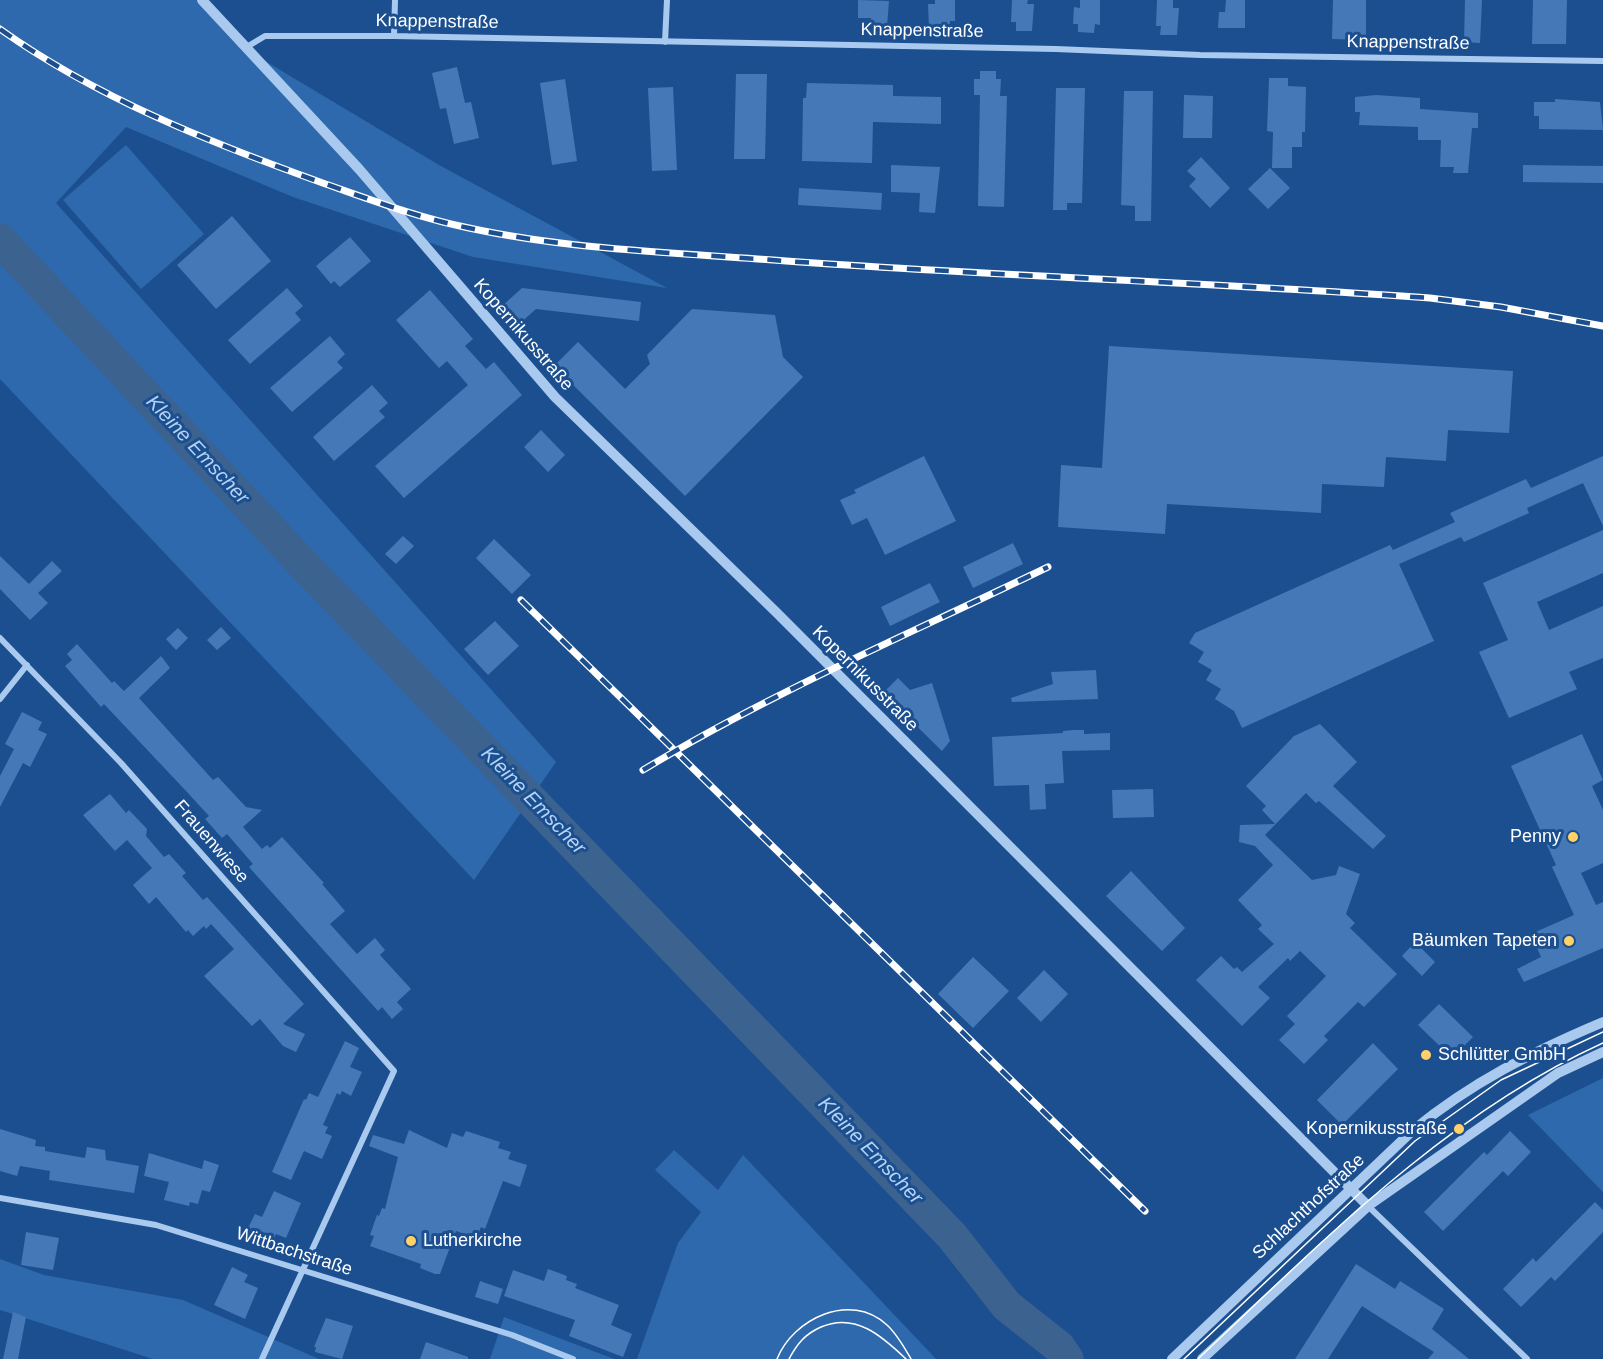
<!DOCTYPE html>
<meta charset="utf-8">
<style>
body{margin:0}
canvas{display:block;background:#1b4f8f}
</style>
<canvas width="1603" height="1359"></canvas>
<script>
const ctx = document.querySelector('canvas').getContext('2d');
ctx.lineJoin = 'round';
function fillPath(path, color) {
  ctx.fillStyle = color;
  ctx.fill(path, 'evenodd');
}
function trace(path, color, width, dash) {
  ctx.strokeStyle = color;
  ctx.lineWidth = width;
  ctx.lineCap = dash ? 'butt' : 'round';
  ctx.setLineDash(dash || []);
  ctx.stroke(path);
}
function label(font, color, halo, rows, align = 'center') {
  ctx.font = font + ' Arial,sans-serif';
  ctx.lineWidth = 6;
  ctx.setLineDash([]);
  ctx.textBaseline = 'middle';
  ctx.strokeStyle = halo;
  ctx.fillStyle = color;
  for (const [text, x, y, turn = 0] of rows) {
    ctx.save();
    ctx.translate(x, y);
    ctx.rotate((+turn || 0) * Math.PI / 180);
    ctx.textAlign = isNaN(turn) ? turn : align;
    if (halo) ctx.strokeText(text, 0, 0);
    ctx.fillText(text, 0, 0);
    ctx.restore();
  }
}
fillPath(new Path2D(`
 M0 0H202L245 49 439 165 667 288 473 257 293 197 126 127 56 203 556 762 474 880 0 379Z
 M126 145 204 234 141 289 63 200Z
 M1603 1078V1192L1528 1115Z
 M674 1150 718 1190 743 1155 936 1359H637L678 1243 701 1212 655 1170Z
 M0 1259 44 1275 183 1300 319 1359H153L0 1310Z
 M504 1317 614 1359H490Z`), '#2e69ad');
trace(new Path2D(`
 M0 240 303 564 952 1236 1007 1306 1059 1347 1067 1359`), '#3c6290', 33);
fillPath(new Path2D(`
 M858 0 889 1 887 27H870L871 18H858Z
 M935 0H955V21H950V29L929 28 928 4H935Z
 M1012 0H1028L1027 4H1034L1032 31H1016V22H1011Z
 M1080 0H1100V25L1095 24 1094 33 1078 32V24H1073L1074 7 1080 8Z
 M1157 0H1173V8H1179L1177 35H1160L1161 26H1156Z
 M1226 0H1245V28H1218L1219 12H1225Z
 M1333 0H1366V40L1332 39Z
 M1465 0H1482L1480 43 1464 42Z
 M1533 0H1567L1566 44H1532Z
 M457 67 465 103 471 102 479 138 454 144 446 108 440 109 432 73Z
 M980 71H996V79H1001L1000 96H1007L1004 207 978 206 980 95H974V79H980Z
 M736 74H767L765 159H734Z
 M1269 78H1288V86L1306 87 1305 132H1302V147H1292V168H1272L1273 132 1267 131Z
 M565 79 577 161 552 165 540 83Z
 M807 83 893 85V96L941 97V124L873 122 872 163 802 161 803 98H806Z
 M673 87 677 170 652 171 648 88Z
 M1056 88H1085L1082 203H1067V210H1053Z
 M1124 91H1153L1151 221H1135V206L1121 205Z
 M1184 95 1213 96 1212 138H1183Z
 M1376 95 1420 98V109L1478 113V128H1472L1468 173H1453L1454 167H1440L1441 140H1418V127L1359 125 1360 112H1355V97Z
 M1555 99 1600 102 1603 130 1539 129V116H1534V102H1555Z
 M1201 157 1230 188 1210 208 1189 186 1196 179 1187 171Z
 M891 165 940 167 935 213 919 212 920 193 891 192Z
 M1523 165 1603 166V183L1523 182Z
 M1270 168 1290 188 1268 209 1248 189Z
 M799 188 882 193 881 210 798 205Z
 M232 216 271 261 216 309 177 265Z
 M350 237 371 261 340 287 334 281 331 284 316 266Z
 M287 288 303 306 295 313 301 320 250 364 228 340Z
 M522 288 641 302 639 321 536 309 518 325 502 306Z
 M430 290 473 339 465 346 486 369 494 362 522 395 404 498 375 466 468 385 447 361 439 368 396 320Z
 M692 309 775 315 783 357 803 377 685 496 554 366 578 342 625 389 650 364 647 355Z
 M330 336 345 354 337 362 343 368 292 412 270 388Z
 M1109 346 1513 371 1509 433 1448 430 1446 461 1386 457 1384 487 1322 484 1321 513 1167 504 1165 534 1058 527 1061 465 1102 468Z
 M372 385 388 403 379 411 385 417 334 461 313 437Z
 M541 430 565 455 548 472 524 447Z
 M924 456 956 521 885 555 867 518 852 525 840 500 856 493 854 490Z
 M1603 456V526L1583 483 1527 508 1529 513 1464 542 1461 537 1399 564 1434 641 1242 728 1234 711 1215 699 1221 689 1206 680 1212 670 1198 662 1204 652 1189 643 1195 633 1390 545 1393 550 1455 522 1450 513 1526 479 1531 488Z
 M1603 530V573L1537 602 1549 630 1603 606V658L1569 672 1577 689 1509 718 1479 652 1508 640 1483 583Z
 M403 536 414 546 396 564 385 554Z
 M494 539 531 575 512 594 476 558Z
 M1013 543 1023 564 973 588 963 567Z
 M0 556 29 584 52 561 62 571 38 593 48 603 30 620 0 589Z
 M930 583 940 602 890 626 881 607Z
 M495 621 519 646 488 675 464 649Z
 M221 627 231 638 217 650 207 640Z
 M178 628 188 638 176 650 166 639Z
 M77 644 112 683 114 681 124 691 161 656 170 668 139 698 213 780 218 777 246 807 262 810 243 827 262 849 267 845 270 848 282 837 324 883 322 884 345 911 330 924 357 954 375 938 385 950 380 955 411 989 397 1002 403 1009 392 1019 382 1007 378 1011 249 867 253 864 227 834 222 838 205 819 209 816 187 792 104 704 101 707 65 666 72 660 67 654Z
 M1096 670 1098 699 1012 702 1011 698 1053 684 1051 672Z
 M898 678 910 690 932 683 950 741 942 751 883 693Z
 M22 712 42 722 38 730 47 734 30 767 23 763 0 807V776L14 749 5 744Z
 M1320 724 1357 762 1333 786 1386 836 1373 849 1319 801 1316 803 1306 793 1265 835 1312 880 1336 875 1339 866 1360 874 1346 914 1355 923 1350 928 1397 974 1364 1007 1358 1002 1324 1036 1328 1040 1304 1064 1279 1040 1295 1024 1287 1016 1326 976 1300 951 1290 961 1288 958 1258 987 1270 998 1242 1026 1196 980 1221 956 1234 969 1237 967 1242 972 1274 944 1258 929 1262 925 1238 900 1273 865 1255 846 1239 842 1240 825 1275 824 1262 810 1266 806 1246 786 1294 736Z
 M1074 730H1084V734L1110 733V750L1062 751 1064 783 1045 784 1046 809 1030 810 1029 785 994 786 992 737 1063 733V731Z
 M1582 734 1603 780 1592 786 1603 810V863L1581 873 1596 905 1603 902V948L1524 982 1517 969 1541 957 1531 934 1574 915 1552 867 1556 865 1511 766Z
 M1153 789 1154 817 1113 818 1112 790Z
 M110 794 126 813 129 810 147 829 146 836 164 857 169 854 186 873 182 876 203 900 207 897 304 1004 283 1024 305 1034 296 1052 283 1046 260 1019 252 1026 204 976 234 949 211 924 206 929 204 926 193 936 188 930 186 932 156 897 149 904 133 885 152 868 127 840 115 851 83 815Z
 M1131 871 1185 928 1162 951 1106 896Z
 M1415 942 1435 962 1422 976 1402 956Z
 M973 957 1009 991 973 1028 938 994Z
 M1044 970 1068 994 1041 1022 1017 998Z
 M1439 1004 1473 1037 1452 1058 1418 1025Z
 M345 1041 359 1048 350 1067 362 1072 351 1096 342 1091 340 1095 337 1093 323 1125 328 1127 325 1133 332 1136 322 1159 304 1151 291 1180 272 1172 304 1099 306 1100 309 1093 318 1097Z
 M1373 1043 1398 1069 1342 1125 1317 1100Z
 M0 1129 36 1140 35 1146 45 1147V1151L85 1158 87 1147 105 1150 106 1160 139 1166 134 1193 49 1180 50 1171 20 1166 17 1176 0 1171Z
 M409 1130 447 1148 452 1133 463 1137 466 1131 500 1142 498 1148 511 1152 508 1159 527 1165 520 1187 503 1181 485 1229 481 1227 477 1238 456 1231 440 1274H435L420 1268 421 1264 370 1246 374 1236 370 1235 377 1215 379 1216 382 1208 385 1209 398 1157 369 1146 373 1135 404 1144Z
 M1510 1131 1531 1152 1508 1176 1503 1171 1443 1231 1424 1212 1484 1152 1487 1155Z
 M149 1153 202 1169 204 1160 219 1165 210 1192 202 1190 198 1204 190 1202 189 1206 164 1200 169 1182 144 1176Z
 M274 1191 301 1203 286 1238 276 1234 271 1244 246 1232 255 1214 262 1217Z
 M1595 1202 1603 1210V1232L1555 1281 1551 1277 1521 1307 1503 1289 1533 1258 1536 1262Z
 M26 1232 59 1238 53 1270 21 1265Z
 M1356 1264 1395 1289 1400 1281 1444 1309 1432 1329 1469 1359H1428L1434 1352 1362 1306 1328 1359H1295Z
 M232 1267 248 1275 244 1282 258 1288 245 1319 214 1305Z
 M548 1269 567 1276 566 1280 577 1284 575 1288 619 1305 611 1325 632 1334 623 1357 569 1336 575 1320 504 1296 513 1270 544 1281Z
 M480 1281 503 1289 498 1304 475 1297Z
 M13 1312 26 1317 18 1359H3Z
 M326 1318 353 1326 342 1359 315 1352 316 1347H314Z
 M426 1342 468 1357V1359H420Z`), '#4478b7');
trace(new Path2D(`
 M394 36 395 0
 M665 42 667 0
 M245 48 265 36H394L1056 49 1200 55 1603 61
 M0 638 121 763 394 1071 262 1359
 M0 699 27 665
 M0 1198 156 1225 512 1335 573 1359
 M1368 1206 1527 1359`), '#a9c9ee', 6);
trace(new Path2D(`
 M202 0 359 169 555 397 777 613 1368 1206
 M1172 1359 1412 1131C1472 1082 1532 1052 1603 1022
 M1202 1359 1368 1206 1558 1073 1603 1052`), '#a9c9ee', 10);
trace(new Path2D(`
 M777 1359C793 1319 850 1291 887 1325 897 1334 904 1347 911 1359
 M789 1359C797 1344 805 1334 821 1327 855 1312 882 1336 906 1359
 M1184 1359 1415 1141 1501 1080 1603 1032
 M1198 1359C1322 1242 1445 1115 1603 1043`), '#fff', 1.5);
const rail = new Path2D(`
 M0 29C97 98 209 142 320 182 369 199 418 218 469 228 571 250 682 253 786 261 1000 276 1215 283 1430 298L1501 307 1603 326
 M521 600 1145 1211
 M643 770C772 692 912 633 1048 567`);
trace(rail, '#fff', 7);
trace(rail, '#1b4f8f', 4.5, [14]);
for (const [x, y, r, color] of [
 [1573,837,6,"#ffd166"],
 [1569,941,6,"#ffd166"],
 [1426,1055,6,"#ffd166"],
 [1459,1129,6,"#ffd166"],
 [411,1241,6,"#ffd166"]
]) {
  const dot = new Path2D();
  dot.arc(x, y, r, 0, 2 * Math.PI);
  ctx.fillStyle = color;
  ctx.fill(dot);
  trace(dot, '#1b4f8f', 2);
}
label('18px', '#fff', '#1b4f8f', [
 ["Knappenstraße",437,22,1],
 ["Knappenstraße",922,31,1],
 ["Knappenstraße",1408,43,1],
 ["Kopernikusstraße",523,335,49],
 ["Kopernikusstraße",865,679,45],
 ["Frauenwiese",211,842,49],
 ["Schlachthofstraße",1309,1207,-43],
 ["Wittbachstraße",294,1252,18]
]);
label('18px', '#fff', '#1b4f8f', [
 ["Penny",1561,837],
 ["Bäumken Tapeten",1557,941],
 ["Schlütter GmbH",1438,1055,"left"],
 ["Kopernikusstraße",1447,1129],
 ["Lutherkirche",423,1241,"left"]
], 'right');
label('italic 20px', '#b5d3f5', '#1b4f8f', [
 ["Kleine Emscher",197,450,47],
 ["Kleine Emscher",533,801,46],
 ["Kleine Emscher",870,1151,46]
]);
</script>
